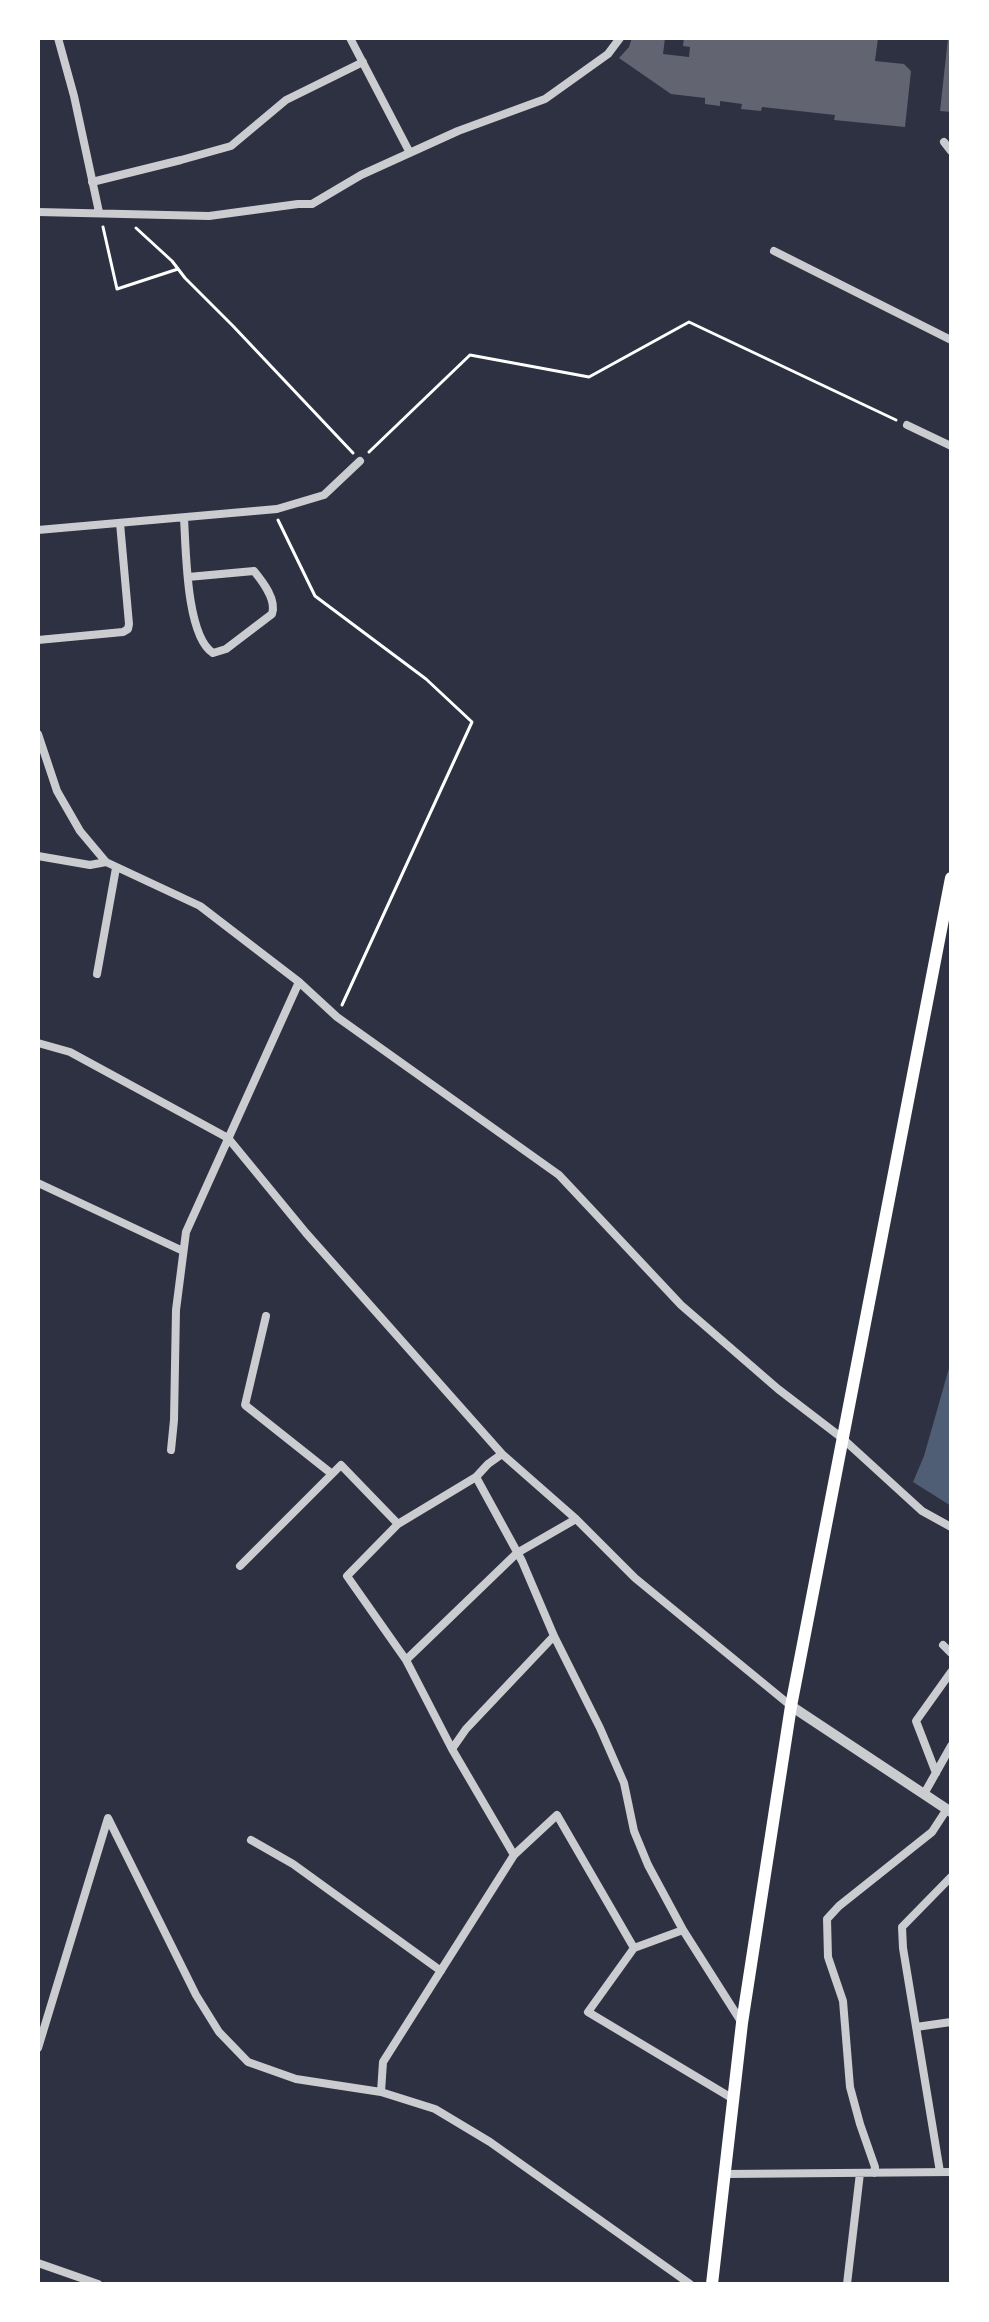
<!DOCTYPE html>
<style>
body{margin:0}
#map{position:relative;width:989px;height:2322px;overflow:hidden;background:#2d3142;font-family:"Titillium Web",sans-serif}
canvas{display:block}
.frame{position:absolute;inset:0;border:40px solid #fff;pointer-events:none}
</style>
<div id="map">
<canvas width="989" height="2322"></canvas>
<div class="frame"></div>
</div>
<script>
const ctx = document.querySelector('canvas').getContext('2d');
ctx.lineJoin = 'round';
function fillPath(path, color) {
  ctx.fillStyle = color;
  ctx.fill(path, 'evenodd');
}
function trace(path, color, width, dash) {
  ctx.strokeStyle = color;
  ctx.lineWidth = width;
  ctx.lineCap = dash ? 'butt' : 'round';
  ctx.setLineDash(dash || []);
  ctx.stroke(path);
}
fillPath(new Path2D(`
 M951 1361V1506L913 1482 924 1456Z`), '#4f5d75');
fillPath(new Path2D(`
 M632 38H665L663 54 689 57 690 47 683 46 684 38H878L875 61 904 64 911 71 905 127 834 120 835 115 762 107 761 111 741 109 742 104 720 101V106L705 104V98L671 94 619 58 629 47Z
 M948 38H951V112L940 111Z`), '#626471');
trace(new Path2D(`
 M103 227 117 289 178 269
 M136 228 172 261 185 278 233 326 353 453
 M369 452 470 355 589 377 689 322 896 420
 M278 520 315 596 426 679 472 722 342 1005`), '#fff', 3);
trace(new Path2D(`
 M58 38 74 96 99 212
 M350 38 410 153
 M944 142 951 151
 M92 182 181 160 231 146 286 100 363 62
 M38 212 209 216 298 204H312L361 175 458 131 545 99 608 54 620 38
 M774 251 951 340
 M907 425 951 446
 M184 518C186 549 186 636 213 653L226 649 272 614C277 600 263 582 254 571L188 577
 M38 530 277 509 324 495 360 461
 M38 640 123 632 128 629 129 624 120 523
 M38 734 57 791 80 831 106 862 200 906 299 982 337 1017 559 1175 681 1305 778 1389 842 1438 922 1511 951 1527
 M38 856 90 865 106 862
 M97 974 116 868
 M38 1043 70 1052 228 1138 306 1233 502 1454 576 1519 635 1578 791 1706
 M38 1183 183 1251
 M266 1316 245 1405 332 1474
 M171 1450 174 1420 176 1310 186 1232 299 982
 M502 1454 488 1464 476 1477 522 1561 554 1636 600 1728 624 1783 634 1831 648 1865 683 1930 742 2023
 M476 1477 398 1524 347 1576 406 1660 517 1553 576 1519
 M240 1566 341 1465 398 1524
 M943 1645 951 1653
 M406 1660 452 1749
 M936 1773 916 1721 951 1672
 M924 1794 951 1746
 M251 1840 293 1864 441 1971
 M514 1855 557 1815 634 1948
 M683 1930 634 1948 588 2012 735 2100
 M916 2027 951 2022
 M38 2048 108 1818 196 1995 219 2032 248 2062 296 2079 381 2092 435 2109 490 2142 690 2284
 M381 2092 383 2062 514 1855 452 1749 466 1729 554 1636
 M940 2172 903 1948 902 1927 951 1877
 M874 2173 875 2167 860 2124 850 2087 843 2001 828 1957 827 1919 839 1906 932 1832 947 1809
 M726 2174 951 2172
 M38 2263 98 2284
 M847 2284 860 2173`), '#caccd0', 8);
trace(new Path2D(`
 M791 1706 951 1812`), '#caccd0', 10);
trace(new Path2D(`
 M712 2284 742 2023 791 1706 951 878`), '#fff', 12);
</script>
